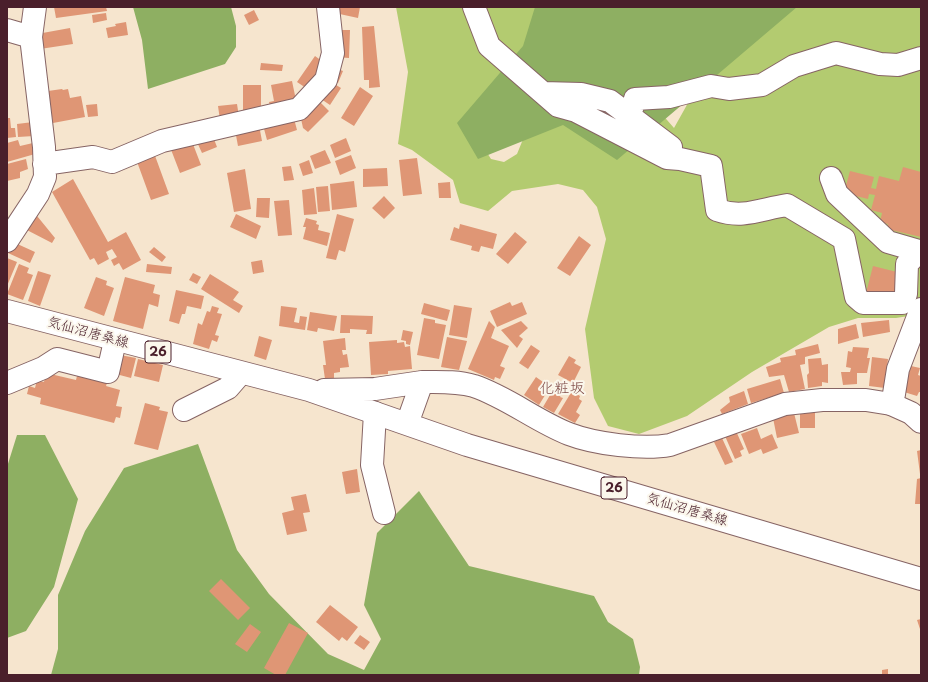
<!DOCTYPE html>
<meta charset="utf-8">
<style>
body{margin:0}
#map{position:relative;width:928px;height:682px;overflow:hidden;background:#f6e5ce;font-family:"Playpen Sans",sans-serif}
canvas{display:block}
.frame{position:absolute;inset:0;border:8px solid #4a1f2b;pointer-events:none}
</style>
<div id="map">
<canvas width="928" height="682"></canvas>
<div class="frame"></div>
</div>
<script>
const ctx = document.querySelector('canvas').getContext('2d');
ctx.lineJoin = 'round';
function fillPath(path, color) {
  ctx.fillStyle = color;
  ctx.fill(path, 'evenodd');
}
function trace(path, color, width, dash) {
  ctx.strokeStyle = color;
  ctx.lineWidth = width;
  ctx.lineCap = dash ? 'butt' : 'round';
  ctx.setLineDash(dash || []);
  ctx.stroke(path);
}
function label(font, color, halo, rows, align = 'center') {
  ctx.font = font + ' "Playpen Sans","Klee One",sans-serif';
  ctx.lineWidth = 4;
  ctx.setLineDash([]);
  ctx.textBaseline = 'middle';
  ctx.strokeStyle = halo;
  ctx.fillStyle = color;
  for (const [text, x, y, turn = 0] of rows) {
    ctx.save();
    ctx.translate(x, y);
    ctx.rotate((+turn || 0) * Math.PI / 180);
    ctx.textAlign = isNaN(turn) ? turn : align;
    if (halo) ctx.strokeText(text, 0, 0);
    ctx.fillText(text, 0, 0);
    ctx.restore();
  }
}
fillPath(new Path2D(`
 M396 7H544L477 137 491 159 504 162 517 154 528 127 640 89 674 128 707 69 720 7H921V314L896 318H858L829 327 752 372 687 416 639 434 608 426 594 398 585 329 606 239 597 207 583 190 558 184 512 191 488 211 460 203 453 180 412 150 398 144 408 72Z`), '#b3cb70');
fillPath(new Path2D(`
 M133 7H231L236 26V47L225 64 148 89 142 40Z
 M535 7H797L617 160 563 125 478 159 457 123 523 46Z
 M17 435H45L78 499 54 587 26 631 7 638V467Z
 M198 444 237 550 269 594 328 654 364 670 381 639 364 605 377 533 419 491 469 566 594 596 608 622 633 639 640 667 639 675H51L58 649V595L85 531 124 468Z`), '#8eaf62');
fillPath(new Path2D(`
 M54 7H106L107 11 56 18Z
 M336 7H360L358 18 335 13Z
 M254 10 259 20 249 25 244 15Z
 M106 13 107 20 93 23 92 15Z
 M126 22 128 35 108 38 106 28 116 26 115 24Z
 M374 26 380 87 369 88V80H364L362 27Z
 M70 28 73 44 40 49 37 34Z
 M336 30H350L349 58 335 57Z
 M315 56 326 64 309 90 297 82Z
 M261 63 283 65 282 71 260 70Z
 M335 68 343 71 338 83 330 80Z
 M328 80 341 88 330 105 318 97Z
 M292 81 297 105 271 110 269 102 274 101 271 85Z
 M243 85H261V117H243Z
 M360 87 373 96 354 126 341 118Z
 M62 89 63 90 68 89 70 98 81 96 85 117 53 123 48 91Z
 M316 98 329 111 308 132 303 128 300 114Z
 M97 104 98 116 88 117 86 105Z
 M237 104 239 117 220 120 218 106Z
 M293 115 297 130 267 140 263 125Z
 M7 118H10L11 128H15L16 137 7 138Z
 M33 122 34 136 18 137 17 124Z
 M259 125 262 141 238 146 235 130Z
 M212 134 217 147 202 153 196 140Z
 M346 138 351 151 335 158 330 145Z
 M191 139 201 165 180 173 170 147Z
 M18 140 20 146 33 143 35 154 7 162V143Z
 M325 150 331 163 315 169 310 156Z
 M154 153 169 194 151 200 136 159Z
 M351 155 356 168 340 175 335 161Z
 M417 158 422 194 403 196 399 160Z
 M26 159 28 169 20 172V178L7 181V164Z
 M309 160 313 173 303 176 299 164Z
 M291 166 294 180 284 181 282 167Z
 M903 167 921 172V237L887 229 888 224 880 222 882 213 871 210 875 195 869 194 868 199 844 193 850 171 874 177 871 188 876 189 879 176 899 181Z
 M387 168 388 186 363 187V169Z
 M245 169 251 209 234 212 227 173Z
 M73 179 108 242 126 232 141 260 123 270 119 263 114 266 111 260 117 257 112 249 106 252 109 259 98 265 94 258 90 260 52 192Z
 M354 181 357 207 332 210 330 184Z
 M450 182 451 198H439L438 183Z
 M328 186 330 211 318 212 316 187Z
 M314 188 317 214 304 215 302 190Z
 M384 196 395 208 384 219 372 208Z
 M257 198H270L269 218 256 217Z
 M289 200 292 235 278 236 274 201Z
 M33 211 55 238 52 243 23 228Z
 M236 214 261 226 256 239 230 227Z
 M337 214 354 219 345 252 339 250 336 260 326 258Z
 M306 218 317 221 316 224 319 225 318 230 330 233 327 246 303 239 306 227H303Z
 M460 224 497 234 493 249 481 246 479 252 471 250 472 246 450 240 454 227 459 229Z
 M515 232 527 242 508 264 496 254Z
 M579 236 591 245 570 276 557 268Z
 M13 242 35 252 30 263 8 253Z
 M154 247 166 257 162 262 149 252Z
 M7 258 17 262 7 286Z
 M262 260 264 272 253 274 251 262Z
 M19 264 29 268 27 273 33 275 23 300 7 294Z
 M147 264 172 267 171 274 146 272Z
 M873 266 901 273 894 300 866 293Z
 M38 271 51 275 40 306 28 301Z
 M193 273 201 277 197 284 189 280Z
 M210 274 239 292 233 300 243 306 239 313 201 289Z
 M96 277 107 281 106 285 114 288 104 316 84 308Z
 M125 277 155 285 153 293 160 295 158 307 149 304 143 329 113 321Z
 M176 290 204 296 201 309 187 306 185 314H182L179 324 169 321Z
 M510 302 512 306 522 302 527 314 497 327 490 311Z
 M424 303 450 310 447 321 421 314Z
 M454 305 472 308 467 338 449 335Z
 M212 306 219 308 217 313 222 314 215 335 219 336 217 342 212 340 209 349 193 344 198 323 202 325 207 311 210 312Z
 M281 306 297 308 294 322 299 323 300 316 307 317 305 330 279 326Z
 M310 312 337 316 334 331 318 328 317 332 307 330Z
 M341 315 373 316 372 334H366L367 330 350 329V333H340Z
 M424 318 435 320V323L446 325 439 359 417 355Z
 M889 320 890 332 863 337 861 323Z
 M489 321 495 327 491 338 509 346 500 366 505 368 500 379 495 377 494 380 468 369Z
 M521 321 528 328 519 336 523 339 517 348 501 330Z
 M856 324 859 338 838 344V329Z
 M403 330 413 332 410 345 406 344V341L401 340Z
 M259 336 272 340 266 360 254 356Z
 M447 337 467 341 459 370 441 367Z
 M345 338 346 350H342L343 355 347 354 349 367 340 368V372L334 373V378L325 379 323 365H326L323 341Z
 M397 340V343L404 342 405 347 410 346 412 369 388 371V374L371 375 369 342Z
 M818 344 820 353 805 357V364L800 365 805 389 789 392 784 375 769 377 766 367 781 362 780 358 796 355 795 350Z
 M531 345 540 351 528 369 519 363Z
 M853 347 869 348 867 358H870L867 373H857V384L843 385 841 372H850L851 368 846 367 848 351 852 352Z
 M120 355 136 358 131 378 116 374Z
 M569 356 576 360 574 363 581 367 573 383 558 375Z
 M872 357 888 359 885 388 869 386Z
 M821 358 822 365 828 364V383L822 382V386L808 388 807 375 809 373 808 359Z
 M138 359 163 365 159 382 134 376Z
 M911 366 920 368 918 375 921 376V392H919L917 396 904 392Z
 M46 373 76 380 77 376 107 383 106 386 120 390 116 406 122 407 120 418 116 417 114 423 40 404 41 398 27 394 29 386 35 388 37 380 44 382Z
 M536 377 550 387 539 405 524 395Z
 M780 379 784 393 751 403 747 389Z
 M559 380 567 385 560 397 563 398 554 413 543 407Z
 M572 391 580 396 579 399 582 401 576 412 580 415 575 423 558 414Z
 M744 391 748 404 722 414 720 410 730 402 729 397Z
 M145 403 160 407 159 410 168 412 158 450 134 444Z
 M800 412H815V428H800Z
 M794 413 799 433 777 438 773 418Z
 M757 428 761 439 772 434 778 448 763 454 761 449 749 454 741 434Z
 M736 431 744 449 740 451 742 456 735 459 725 436Z
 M722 438 733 462 725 465 714 442Z
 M921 450V474H920L917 451Z
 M357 469 360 492 346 494 342 472Z
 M921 478V504H915L917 479Z
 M306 494 310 512 303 513 307 531 287 535 282 513 294 510 291 497Z
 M221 579 250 608 238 620 209 591Z
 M330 605 358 627 347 641 342 637 339 641 316 622Z
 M921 619V632L917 620Z
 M289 623 308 633 285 675H276L264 668Z
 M250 624 261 632 247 652 235 644Z
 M360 635 370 642 364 650 354 643Z
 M888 669V675H882V670Z`), '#df9675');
const minor = new Path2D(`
 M474 7 489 46 558 106 576 111 667 158 680 159 711 166 717 210C743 219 761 209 787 205L844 239 856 297 863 303H902L906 294 907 264 919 251 888 242 837 194 831 178
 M7 30 31 37
 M543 93 581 94 610 101 671 147 667 158
 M630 115 635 99 669 97 711 86 729 89 762 85 794 66 836 53 880 64 898 65 921 58
 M44 164 93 157 112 162 162 141 299 109 326 80 333 53 328 7
 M7 241 38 194 45 177 44 147 31 37 35 7
 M7 383 43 368 57 359 108 372 115 341
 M891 404 894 394 898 369 921 309
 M184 410 228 388 241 373
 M375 413 372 465 384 513`);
const major = new Path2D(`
 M7 311 309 390 467 445 921 579
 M324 390 375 389 422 382
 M407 424 422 382C439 382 457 381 474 386 507 397 536 421 569 434 595 444 643 450 670 445L785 404 822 400H866L891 404 911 413 921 422`);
trace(minor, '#866464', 24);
trace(major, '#866464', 24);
trace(minor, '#fff', 22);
trace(major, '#fff', 22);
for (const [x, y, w] of [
 [158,352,26],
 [614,488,26]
]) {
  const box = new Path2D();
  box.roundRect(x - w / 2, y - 11, w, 22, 3);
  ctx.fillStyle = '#fbf7ec';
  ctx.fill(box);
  trace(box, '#4a1f2b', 1);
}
label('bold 13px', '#4a1f2b', null, [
 ["26",158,352],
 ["26",614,488]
]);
label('14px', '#4a1f2b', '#fbf7ec', [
 ["気仙沼唐桑線",88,333,15],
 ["気仙沼唐桑線",687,510,16]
]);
label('15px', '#7e4945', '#fbf7ec', [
 ["化粧坂",562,389]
]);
</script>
